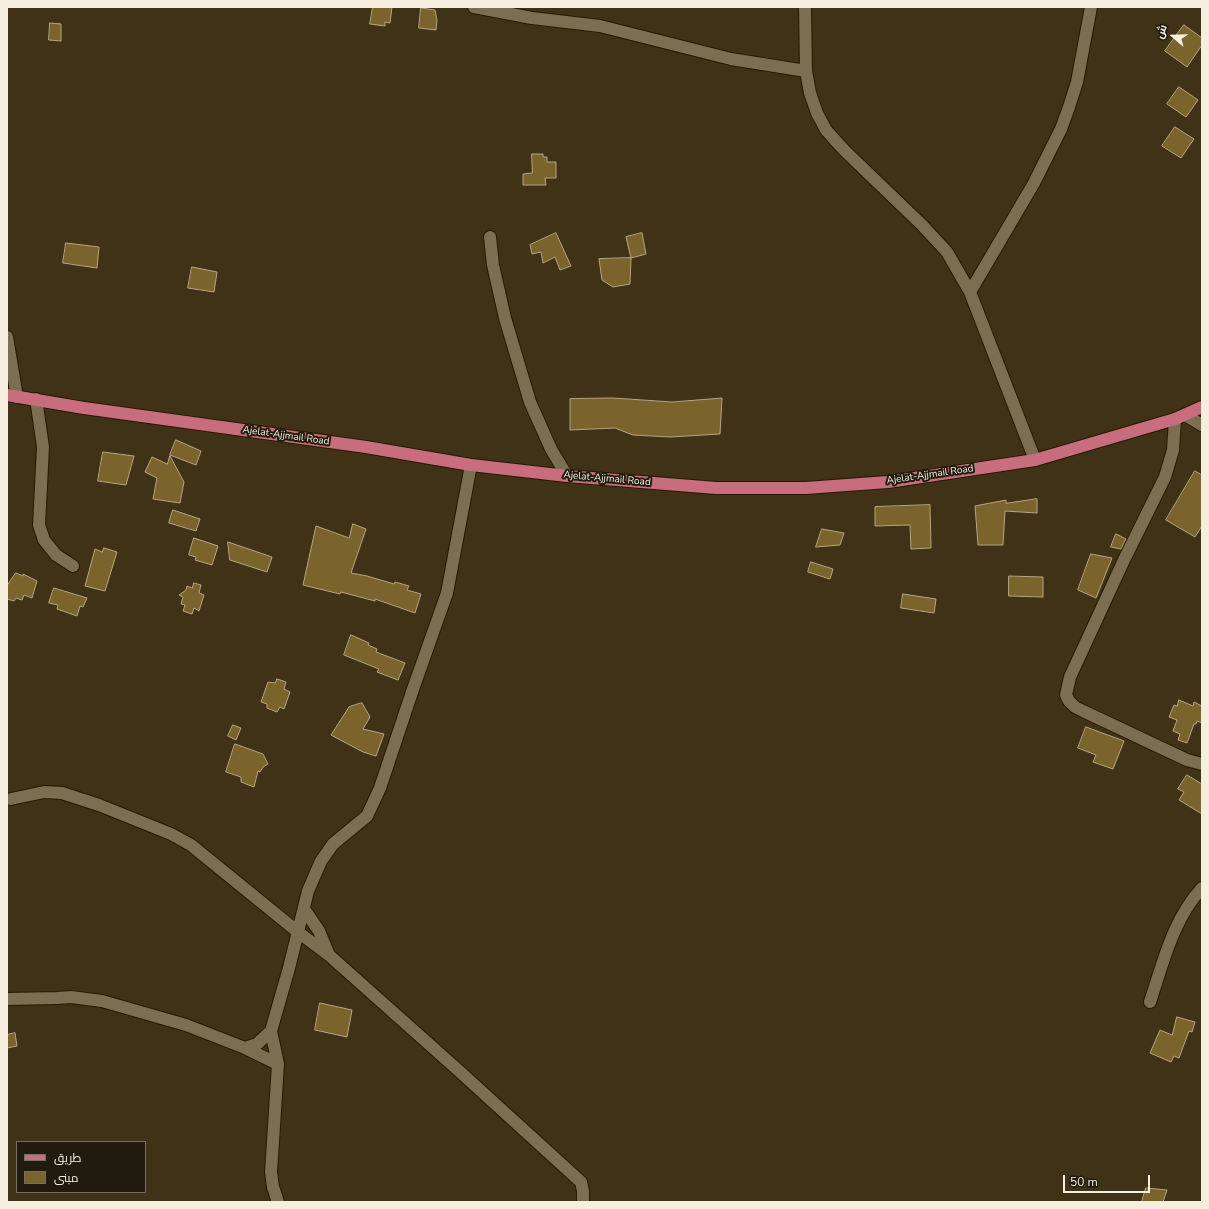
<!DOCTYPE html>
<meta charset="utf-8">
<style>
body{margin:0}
#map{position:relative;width:1209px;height:1209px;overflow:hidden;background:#3f3216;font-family:"Nunito Sans",Cairo,sans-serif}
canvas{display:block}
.frame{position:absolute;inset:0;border:8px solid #f6eede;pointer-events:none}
.legend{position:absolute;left:16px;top:1141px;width:130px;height:52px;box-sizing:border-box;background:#211b0f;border:1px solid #766f62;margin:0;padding:5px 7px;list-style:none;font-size:12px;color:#f6eede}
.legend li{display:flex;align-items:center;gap:8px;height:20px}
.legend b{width:20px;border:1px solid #766f62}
.north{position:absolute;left:1153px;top:16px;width:40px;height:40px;-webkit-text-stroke:3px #211b0f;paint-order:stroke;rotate:290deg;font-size:11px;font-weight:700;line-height:16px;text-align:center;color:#f6eede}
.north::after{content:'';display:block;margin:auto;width:14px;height:18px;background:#f6eede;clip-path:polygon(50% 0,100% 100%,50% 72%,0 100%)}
.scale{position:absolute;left:1063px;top:1175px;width:87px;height:18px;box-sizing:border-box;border:2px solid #f6eede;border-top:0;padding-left:5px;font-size:12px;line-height:14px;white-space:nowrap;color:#f6eede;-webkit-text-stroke:3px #211b0f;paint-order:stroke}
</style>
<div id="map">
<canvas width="1209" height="1209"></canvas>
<div class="frame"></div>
<ul class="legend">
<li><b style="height:5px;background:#c86d7d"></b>طريق</li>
<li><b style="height:11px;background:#7b632c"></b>مبنى</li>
</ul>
<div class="north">ش</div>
<div class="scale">50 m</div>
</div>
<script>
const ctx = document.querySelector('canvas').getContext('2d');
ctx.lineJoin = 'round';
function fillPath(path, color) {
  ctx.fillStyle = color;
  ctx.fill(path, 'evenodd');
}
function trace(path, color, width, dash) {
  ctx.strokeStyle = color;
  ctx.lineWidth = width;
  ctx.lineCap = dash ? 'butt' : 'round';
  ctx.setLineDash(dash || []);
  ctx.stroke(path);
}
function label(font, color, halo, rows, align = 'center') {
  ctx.font = font + ' "Nunito Sans",sans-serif';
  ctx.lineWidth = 4;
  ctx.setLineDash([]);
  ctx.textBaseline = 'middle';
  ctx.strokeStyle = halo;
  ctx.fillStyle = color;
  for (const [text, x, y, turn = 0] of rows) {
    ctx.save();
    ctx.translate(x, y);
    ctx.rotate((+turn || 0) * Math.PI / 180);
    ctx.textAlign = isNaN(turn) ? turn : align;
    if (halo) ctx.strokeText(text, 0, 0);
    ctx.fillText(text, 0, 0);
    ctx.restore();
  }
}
const building = new Path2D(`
 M373 7H392L390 23 385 22V26L370 24Z
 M421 8 435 10 437 20 436 30 419 28Z
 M50 23 61 24V41L49 40Z
 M1184 25 1202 38V45L1187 67 1165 51Z
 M1179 87 1198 100 1186 117 1167 104Z
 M1175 127 1194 139 1181 158 1162 146Z
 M532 154H543V157H547V162H556V178H545L546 185H523V174L532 173Z
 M556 233 571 266 560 270 555 257 543 263 541 252 532 254 530 245Z
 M642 233 646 254 631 258 626 237Z
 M66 243 99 247 97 268 63 263Z
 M631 258 630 284 613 287 602 280 599 259Z
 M192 267 217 272 214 292 188 288Z
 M613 398 672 402 722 398 720 434 670 437 633 435 615 428 570 430V399Z
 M176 440 201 451 196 465 170 455Z
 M103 452 134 456 126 485 98 481Z
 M170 456 184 482 180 503 153 499 157 478 145 472 152 457 167 464Z
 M1195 471 1202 475V526L1195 537 1166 520Z
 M1037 499V513L1005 511 1003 545H978L975 506 1006 500V503Z
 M930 505 931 548 911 549 910 525 875 526V507Z
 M173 510 200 519 196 531 169 523Z
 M353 524 366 529 351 573 367 576 394 584 395 582 409 586 407 590 421 594 415 613 375 599V601L341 592 340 594 303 585 316 526 349 538Z
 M822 529 844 533 840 545 816 547Z
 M1116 534 1126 539 1121 549 1111 547Z
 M194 538 218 546 212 565 195 560 196 557 189 555Z
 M228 542 272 557 267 572 230 560Z
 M104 548 117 552 105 591 85 586 95 549 102 552Z
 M1091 554 1112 558 1096 598 1078 590Z
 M811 562 833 569 830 579 808 572Z
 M16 573 23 576V574L37 581 32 598 24 595 22 600 16 598 14 601 7 599V586Z
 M1009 576 1043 577V597L1009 596Z
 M194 583 201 585 199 593 204 595 199 611 194 608 192 614 183 611 185 605 181 604 183 597 179 595 186 590 187 586 192 588Z
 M54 588 87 598 83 607 80 606 77 616 57 609 58 605 49 603Z
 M903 594 936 599 934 613 901 608Z
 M351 635 369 643 368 645 377 649 376 652 405 663 398 680 377 672 379 669 344 655Z
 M277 679 286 682 284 689 290 692 284 709 280 707 277 712 267 708V704L261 702 268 682 275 683Z
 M1179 700 1193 706 1194 702 1202 706V723L1197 721 1196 724H1194L1187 743 1178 740 1180 734 1173 731 1177 720 1169 717 1174 705 1177 706Z
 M362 703 370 717 363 729 384 734 376 756 363 752 331 735 349 707Z
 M233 725 241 728 236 740 228 736Z
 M1086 727 1124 741 1113 769 1093 762 1096 755 1078 748Z
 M235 744 263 754 268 764 263 767 260 772 258 771 254 787 241 782V777L226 772Z
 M1187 775 1202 784V814L1179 800 1184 792 1178 789Z
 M320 1003 352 1010 347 1037 315 1030Z
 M1177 1017 1195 1022 1192 1032 1189 1031 1179 1058 1174 1056 1171 1062 1150 1053 1160 1030 1172 1035Z
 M15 1033 17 1046 7 1048V1035Z
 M1146 1188 1167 1190 1163 1202H1142Z`);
fillPath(building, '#7b632c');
trace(building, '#b5a687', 1);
const minor = new Path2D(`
 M474 7 532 18 600 26 731 59 806 71
 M805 7 806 71 810 93 817 113 826 130 844 150 922 225 947 252 970 292 1035 460
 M490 237 493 265 505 318 530 402 551 449 567 476
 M970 292 1034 183 1061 129 1069 107 1077 82 1091 7
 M7 337 17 397
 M36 399 43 447 39 525 44 540 56 555 73 566
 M1185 415 1202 425
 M1175 419 1173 450 1165 477 1124 560 1070 677 1066 695 1069 701 1075 707 1083 711 1187 760 1202 764
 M11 799 44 792 62 793 99 805 171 834 191 845 298 932 330 956 458 1070 581 1182 583 1191V1202
 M304 909 319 931 329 955
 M7 999 57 998 71 997 102 1001 186 1025 245 1048 257 1044 271 1031 289 968 308 891 321 861 333 844 367 816 380 788 412 692 447 593 471 465
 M1150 1002C1163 963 1173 919 1202 888
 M271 1031 278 1064 271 1172 273 1187 278 1202
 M245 1048 278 1064`);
const major = new Path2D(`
 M7 395 84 408 366 447 471 465 567 476 716 488H806L888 482 1035 460 1175 419 1202 407`);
trace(minor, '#261a00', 14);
trace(major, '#261a00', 14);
trace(minor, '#7c6e50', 12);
trace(major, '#c86d7d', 12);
label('10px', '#f6eede', '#211b0f', [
 ["Ajelat-Ajjmail Road",286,436,8],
 ["Ajelat-Ajjmail Road",930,475,-8],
 ["Ajelat-Ajjmail Road",607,479,5]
]);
</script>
